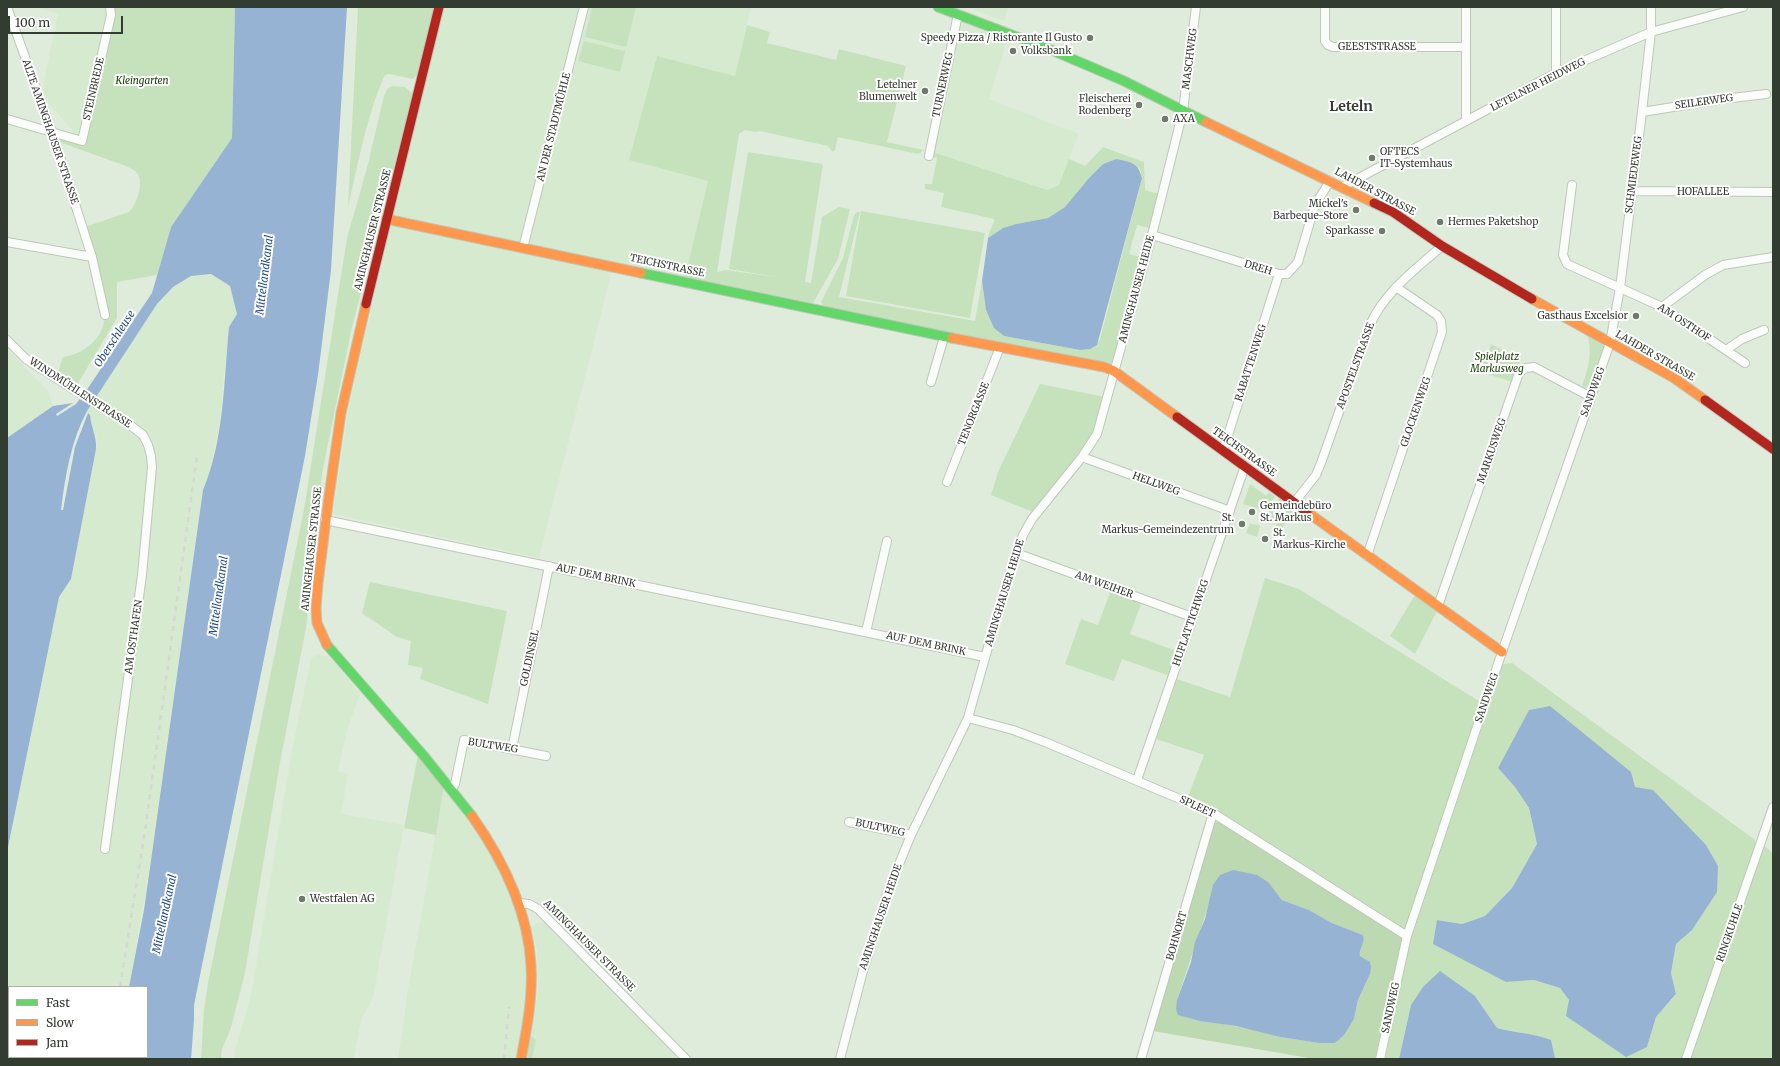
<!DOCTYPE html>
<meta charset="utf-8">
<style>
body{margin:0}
#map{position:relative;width:1780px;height:1066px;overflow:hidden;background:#e0ecdb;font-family:Merriweather,serif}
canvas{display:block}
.frame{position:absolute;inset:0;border:8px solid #333c31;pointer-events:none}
.legend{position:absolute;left:8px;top:986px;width:140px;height:72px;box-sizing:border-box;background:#fff;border:1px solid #adb1ad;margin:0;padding:5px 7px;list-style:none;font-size:12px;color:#333c31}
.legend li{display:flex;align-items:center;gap:8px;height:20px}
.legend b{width:20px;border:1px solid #adb1ad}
.scale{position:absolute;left:8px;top:16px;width:115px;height:18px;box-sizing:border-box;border:2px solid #333c31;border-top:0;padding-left:5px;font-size:12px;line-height:14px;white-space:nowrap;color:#333c31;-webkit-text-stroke:3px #fff;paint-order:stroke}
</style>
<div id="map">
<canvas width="1780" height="1066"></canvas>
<div class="frame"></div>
<ul class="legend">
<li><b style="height:5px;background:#63d668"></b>Fast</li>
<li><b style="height:5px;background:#ff974d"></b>Slow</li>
<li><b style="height:5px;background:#b3261e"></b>Jam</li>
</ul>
<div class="scale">100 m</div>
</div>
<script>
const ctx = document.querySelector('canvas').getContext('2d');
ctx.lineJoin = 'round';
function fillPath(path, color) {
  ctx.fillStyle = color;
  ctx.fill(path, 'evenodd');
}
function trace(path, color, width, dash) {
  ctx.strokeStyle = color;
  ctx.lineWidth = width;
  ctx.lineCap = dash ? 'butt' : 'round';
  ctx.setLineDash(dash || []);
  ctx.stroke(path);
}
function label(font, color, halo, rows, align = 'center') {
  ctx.font = font + ' Merriweather,serif';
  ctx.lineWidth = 4;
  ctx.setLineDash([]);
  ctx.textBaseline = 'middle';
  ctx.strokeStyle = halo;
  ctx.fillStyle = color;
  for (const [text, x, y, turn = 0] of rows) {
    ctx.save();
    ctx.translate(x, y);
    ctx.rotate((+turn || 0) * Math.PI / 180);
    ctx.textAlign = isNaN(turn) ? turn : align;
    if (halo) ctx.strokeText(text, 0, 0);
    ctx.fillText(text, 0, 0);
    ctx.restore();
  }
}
fillPath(new Path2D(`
 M35 7H113L82 141 41 95 58 14Z
 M444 7H751L735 76 657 56 629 160 708 181 684 282 612 271 539 558 333 514 350 399Z
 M967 7H1009L1004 21Z
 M960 21 1007 40 989 99 1079 134 1059 185 1047 190 933 152Z
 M211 275 230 286 237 314 229 327 219 427 210 473 203 490 148 878 129 987H9V1057H117L116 1059H7V852L59 597 71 579 96 449 97 439 91 425 90 415 86 412 157 304 173 287 191 276Z
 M7 349 48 391 53 406 7 438Z
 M319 654 328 657 338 666 360 694 347 730 338 771 348 774 341 814 404 825 373 998 361 1020 354 1059H234L235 1051 251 995 291 755 311 658Z
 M446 775 514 885 526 924 528 984 524 1026 516 1059H398L408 990Z
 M544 922 554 930 675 1053 676 1059H532L536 1040 531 1035 538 991 537 950 532 928 537 923Z`), '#d6eacf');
fillPath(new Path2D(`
 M113 7H235L232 138 171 227 157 275 117 282V318L74 390 56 378 63 357C86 353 103 339 105 315L82 228 129 212C137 204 146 180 135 171 133 169 129 168 126 166L51 139 52 132 82 141Z
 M358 7H434L418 74 413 79 389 74 385 75C367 113 358 166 348 207Z
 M592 7H636L626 47 585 37Z
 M747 25 770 32 767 43 836 60 839 49 906 66 887 142 924 150 918 154 838 137 835 150 833 152 828 146 760 131 755 132 745 130 739 134 717 272 726 270 783 278 729 269 748 152 823 164 805 282 811 283 822 217 839 207 850 209 838 259 813 303 685 277 708 181 629 160 657 56 735 76Z
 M584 41 625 51 620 72 578 61Z
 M392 86 405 87 413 94 352 327 322 473 306 628 281 757 245 973 231 1028 222 1049 221 1059H201L204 1009 208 983 304 509 347 238 367 168 384 96 387 89Z
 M1103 147 1144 162 1145 190 1159 194 1150 228 1137 225 1129 254 1141 257 1114 362 1107 365 831 308 823 305 821 302 843 258 854 215 857 212H860L839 297 975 321 982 281 986 310 1004 336 1080 350C1090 349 1096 348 1100 339L1142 178 1140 169 1116 159 1103 164 1089 178 1065 207 1048 218 1016 224 1003 228 988 238C989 229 995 224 994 219L941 207 944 193 925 189V184H932L937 158 933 157V152L1047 190 1059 185 1069 159 1085 166Z
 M861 211 985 233 970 318 846 296Z
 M1587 334C1594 338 1604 341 1605 350L1587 388 1582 386C1588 370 1593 351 1587 334Z
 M1491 344 1515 357 1522 367 1512 382 1478 371 1486 350 1489 351Z
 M1040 384 1105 397 1090 439 1033 512 991 495 998 472Z
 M1250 484 1266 496 1269 492 1275 497 1264 510 1243 504Z
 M1281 497 1300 511 1294 521H1286L1282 529 1276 527V524L1265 520 1267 513Z
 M1250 523 1260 526 1257 537 1246 533Z
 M1265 578 1299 589 1482 703 1405 930 1187 799 1204 755 1156 739 1177 679 1230 697Z
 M370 582 507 611 488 704 420 679 423 668 408 665 411 641 397 637 362 613Z
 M1111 590 1142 601 1130 634 1179 652 1170 676 1122 659 1114 681 1065 664 1081 619 1098 625Z
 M1415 595 1437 611 1415 654 1390 636Z
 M1512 663 1754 839 1757 846 1683 1059H1557L1555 1058 1551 1040C1534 1033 1515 1033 1497 1028L1475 996 1411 1005 1399 1059H1385L1407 953 1419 915 1503 664ZM1550 706 1634 787 1692 930 1676 944 1671 973 1676 995 1656 1017 1647 1047 1569 1000 1560 988 1534 980 1506 982 1438 920 1462 924 1485 916 1512 888 1537 844 1529 808 1515 787 1498 768 1529 710Z
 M418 755 444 785 436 835 404 828Z
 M1763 845 1773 853V1059H1691Z
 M531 1035 536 1040 532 1059H525Z`), '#c5e2bc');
fillPath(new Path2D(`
 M1220 821 1403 937 1375 1059H1314L1153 1031 1213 823ZM1275 892 1282 900 1309 910 1332 923 1363 935 1359 953 1360 956 1365 959 1370 974 1358 1000 1354 1019 1335 1043H1319L1280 1037 1260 1031 1219 1023 1177 1000 1209 904Z`), '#bcd9b2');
fillPath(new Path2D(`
 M235 7H347L331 270 318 375 305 456 194 1005V1020L191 1059H116L117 1057H147V987H129L144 910 203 490C224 441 224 379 229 327L237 314 230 286 211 274 191 276 173 287 157 304 87 411C71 441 65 476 61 510H63L75 447 88 413 90 415C91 427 97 437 96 449L71 579 59 597 7 852V438L53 406 73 403 56 414 57 416 76 404 88 388 152 293 171 227 232 138Z
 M1116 159C1130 162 1138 162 1142 178L1097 345 1090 349 1080 350 1004 336 994 328 986 310 982 281 988 238 1003 228 1016 224 1048 218 1065 207 1089 178 1103 164Z
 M1550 706 1631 772 1635 787 1653 790 1706 845 1718 866 1717 892 1692 930 1676 944 1671 973 1676 994 1656 1017 1647 1047 1626 1057 1566 1016 1569 1000 1560 988 1534 980 1506 982 1433 944 1437 920 1462 924 1485 916 1512 888 1537 844 1529 808 1515 787 1498 768 1529 710Z
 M1233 870 1257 875 1268 882 1282 900 1309 910 1332 923 1363 935C1366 943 1358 949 1360 956L1370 962 1371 967 1370 974 1358 1000 1354 1019 1344 1035 1335 1043H1319L1280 1037 1236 1026 1200 1021 1178 1015 1176 1009 1177 1000 1191 962 1195 942 1205 919 1213 885 1220 875Z
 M1440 971 1475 996 1497 1028C1515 1033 1534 1033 1551 1040L1555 1058 1557 1059H1399L1411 1005 1423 987Z`), '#97b3d4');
const street = new Path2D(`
 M7 7 52 132 92 257 105 315
 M1325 7V41L1328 45 1333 47H1466
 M1466 7V121
 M1556 7V73
 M1642 112 1723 99 1766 94
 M7 119 82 141 111 15 110 7
 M929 156 958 14
 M1572 185 1563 255 1567 264 1662 307 1745 363
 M1342 187 1556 73 1651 32 1743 7
 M1633 191 1773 192
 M1152 235 1279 274H1287L1298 262 1315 205 1330 181
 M7 242 92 257
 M523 248 584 7
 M1662 307 1705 275 1723 265 1773 257
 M7 340 26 359 130 425 143 435 148 445 151 456 152 467 142 575 105 849
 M1726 350 1742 339 1764 330
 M931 382 944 337
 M1223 451 1279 274
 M1082 457 1230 511
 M947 482 1000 347
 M1294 503 1316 475 1321 463 1369 327C1384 292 1415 270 1442 246
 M325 520 985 657
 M1016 553 1192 617
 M1367 556 1442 332 1441 321 1437 315 1396 287
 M1438 606 1519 373 1526 368 1534 367 1591 397
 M866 632 887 541
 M968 718 1013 730 1045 742 1213 813 1407 936
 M512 749 549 566
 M1137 780 1245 466
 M452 789 455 784 464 740 546 756
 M849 822 911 835
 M519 903 529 904 538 909 686 1059
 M840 1059 863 971 888 891 911 835 968 718 1004 591 1023 535 1032 519 1082 457 1097 434 1152 235 1183 111 1196 7
 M1141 1059 1213 813
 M1380 1059 1407 936 1502 652 1610 343 1620 288 1642 112 1651 32V7
 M1686 1059 1773 807`);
const fast = new Path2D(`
 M938 7 1049 49 1124 81 1206 122
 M641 273 952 338
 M327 645 424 756 472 816`);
const slow = new Path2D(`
 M1206 122 1374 203
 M386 219 641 273
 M1532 299 1674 378 1705 400
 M952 338 1104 367 1114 371 1177 417
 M1307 512 1502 652
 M327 645 317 623 316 608 318 583 329 496 341 413 366 304
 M472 816C503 860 528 910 531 965 533 996 527 1028 521 1059`);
const jam = new Path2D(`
 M1374 203 1393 212 1442 246 1532 299
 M366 304 439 7
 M1705 400 1773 449
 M1177 417 1307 512`);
trace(street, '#bec7ba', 10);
trace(fast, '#bec7ba', 11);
trace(slow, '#bec7ba', 11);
trace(jam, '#bec7ba', 11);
trace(street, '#fafcfa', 8);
trace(fast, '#63d668', 9);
trace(slow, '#ff974d', 9);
trace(jam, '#b3261e', 9);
trace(new Path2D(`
 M120 987 145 831 197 456
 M108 1059V1057
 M504 1059 509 1007`), '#d4d8d3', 2.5, [5, 5]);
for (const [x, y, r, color] of [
 [1090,38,4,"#707a6c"],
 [1013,51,4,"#707a6c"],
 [925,91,4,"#707a6c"],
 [1139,105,4,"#707a6c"],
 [1165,119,4,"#707a6c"],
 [1372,158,4,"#707a6c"],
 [1356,210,4,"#707a6c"],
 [1440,222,4,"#707a6c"],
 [1382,231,4,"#707a6c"],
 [1636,316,4,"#707a6c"],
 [1252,512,4,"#707a6c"],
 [1242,524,4,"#707a6c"],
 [1265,539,4,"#707a6c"],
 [302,899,4,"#707a6c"]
]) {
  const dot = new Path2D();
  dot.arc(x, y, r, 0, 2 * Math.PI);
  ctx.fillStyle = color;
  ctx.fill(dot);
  trace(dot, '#fff', 1.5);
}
label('10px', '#333c31', '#fff', [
 ["Speedy Pizza / Ristorante Il Gusto",1082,38],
 ["Volksbank",1021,51,"left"],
 ["Letelner",917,85],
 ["Blumenwelt",917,97],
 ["Fleischerei",1131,99],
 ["Rodenberg",1131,111],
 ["AXA",1173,119,"left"],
 ["OFTECS",1380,152,"left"],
 ["IT-Systemhaus",1380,164,"left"],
 ["Mickel's",1348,204],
 ["Barbeque-Store",1348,216],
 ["Hermes Paketshop",1448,222,"left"],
 ["Sparkasse",1374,231],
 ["Gasthaus Excelsior",1628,316],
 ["Gemeindebüro",1260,506,"left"],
 ["St. Markus",1260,518,"left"],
 ["St.",1234,518],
 ["Markus-Gemeindezentrum",1234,530],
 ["St.",1273,533,"left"],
 ["Markus-Kirche",1273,545,"left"],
 ["Westfalen AG",310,899,"left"]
], 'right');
label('10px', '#333c31', '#fff', [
 ["GEESTSTRASSE",1377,47],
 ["MASCHWEG",1190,59,-83],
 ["TURNERWEG",943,85,-78],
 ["LETELNER HEIDWEG",1538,85,-27],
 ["STEINBREDE",94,89,-77],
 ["SEILERWEG",1704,102,-8],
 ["AN DER STADTMÜHLE",554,127,-76],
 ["ALTE AMINGHAUSER STRASSE",50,132,71],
 ["SCHMIEDEWEG",1634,175,-83],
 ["LAHDER STRASSE",1375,192,28],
 ["HOFALLEE",1703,192],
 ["AMINGHAUSER STRASSE",373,230,-76],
 ["TEICHSTRASSE",667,266,12],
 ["DREH",1258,268,17],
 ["AMINGHAUSER HEIDE",1137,289,-75],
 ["AM OSTHOF",1684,323,33],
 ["LAHDER STRASSE",1655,356,30],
 ["RABATTENWEG",1251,363,-72],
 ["APOSTELSTRASSE",1356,366,-70],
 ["SANDWEG",1593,392,-70],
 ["WINDMÜHLENSTRASSE",80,393,33],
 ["GLOCKENWEG",1416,412,-71],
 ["TENORGASSE",974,414,-68],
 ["MARKUSWEG",1492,451,-71],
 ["TEICHSTRASSE",1244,452,36],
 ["HELLWEG",1156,484,20],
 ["AMINGHAUSER STRASSE",312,549,-84],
 ["AUF DEM BRINK",596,576,12],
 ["AM WEIHER",1104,585,20],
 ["AMINGHAUSER HEIDE",1005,593,-73],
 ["HUFLATTICHWEG",1191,623,-71],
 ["AM OSTHAFEN",134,637,-82],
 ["AUF DEM BRINK",926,644,12],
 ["GOLDINSEL",530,658,-78],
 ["SANDWEG",1487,698,-71],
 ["BULTWEG",493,746,9],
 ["SPLEET",1197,807,25],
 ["BULTWEG",880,828,12],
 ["AMINGHAUSER HEIDE",881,917,-71],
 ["RINGKUHLE",1730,933,-71],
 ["BOHNORT",1177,936,-74],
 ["AMINGHAUSER STRASSE",589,946,45],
 ["SANDWEG",1391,1008,-78]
]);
label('italic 10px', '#184207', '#fff', [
 ["Kleingarten",142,81],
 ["Spielplatz",1497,357],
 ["Markusweg",1497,369]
]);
label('italic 11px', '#21498c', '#fff', [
 ["Mittellandkanal",265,275,-83],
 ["Oberschleuse",115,339,-57],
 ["Mittellandkanal",219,596,-82],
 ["Mittellandkanal",165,914,-78]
]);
label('bold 14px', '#333c31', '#fff', [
 ["Leteln",1351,107]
]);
</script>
